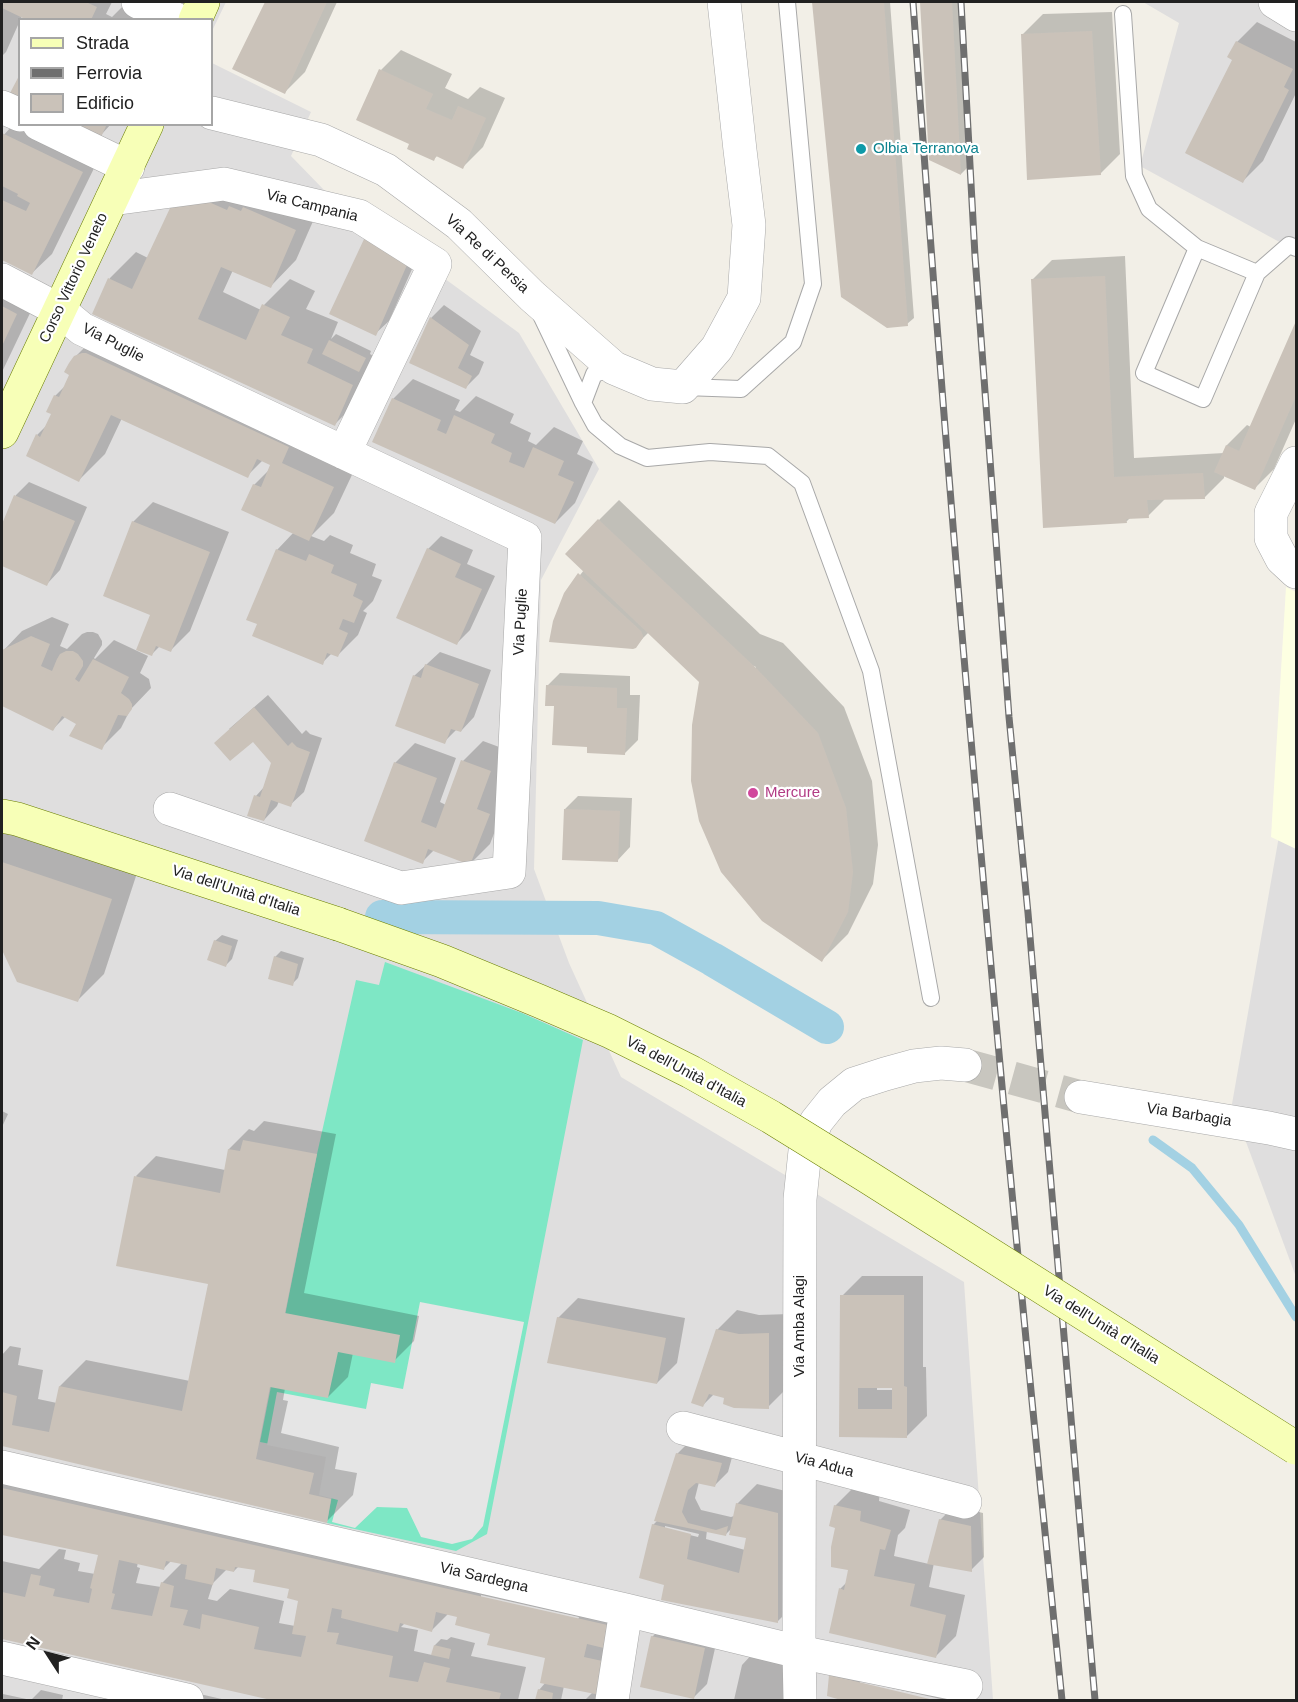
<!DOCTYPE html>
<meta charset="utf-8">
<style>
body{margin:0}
#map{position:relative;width:1298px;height:1702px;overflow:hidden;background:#f2efe7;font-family:Helvetica,sans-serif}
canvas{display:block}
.frame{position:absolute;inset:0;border:3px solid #212121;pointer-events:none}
.legend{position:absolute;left:18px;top:18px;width:195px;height:108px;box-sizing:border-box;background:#fff;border:2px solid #a6a6a6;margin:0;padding:8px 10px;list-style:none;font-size:18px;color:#212121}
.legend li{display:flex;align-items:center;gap:12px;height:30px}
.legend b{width:30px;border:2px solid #a6a6a6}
.north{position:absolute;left:18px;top:1624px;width:60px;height:60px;-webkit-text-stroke:4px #fff;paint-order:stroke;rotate:306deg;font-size:16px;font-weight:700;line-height:24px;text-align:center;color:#212121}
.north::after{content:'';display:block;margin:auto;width:21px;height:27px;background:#212121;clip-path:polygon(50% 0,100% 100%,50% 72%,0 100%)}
</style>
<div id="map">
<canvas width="1298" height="1702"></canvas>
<div class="frame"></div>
<ul class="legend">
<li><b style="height:8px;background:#f7ffb7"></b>Strada</li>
<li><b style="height:8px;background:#6f6f6f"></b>Ferrovia</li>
<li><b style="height:16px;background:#cac2b9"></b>Edificio</li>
</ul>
<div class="north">N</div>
</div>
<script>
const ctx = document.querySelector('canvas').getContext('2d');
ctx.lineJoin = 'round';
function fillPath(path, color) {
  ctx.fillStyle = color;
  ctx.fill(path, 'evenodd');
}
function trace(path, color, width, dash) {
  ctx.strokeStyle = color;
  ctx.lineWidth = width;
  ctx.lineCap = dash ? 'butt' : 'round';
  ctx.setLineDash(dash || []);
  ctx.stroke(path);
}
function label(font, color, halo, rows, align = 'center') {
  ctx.font = font + ' Helvetica,sans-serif';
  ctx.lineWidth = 4.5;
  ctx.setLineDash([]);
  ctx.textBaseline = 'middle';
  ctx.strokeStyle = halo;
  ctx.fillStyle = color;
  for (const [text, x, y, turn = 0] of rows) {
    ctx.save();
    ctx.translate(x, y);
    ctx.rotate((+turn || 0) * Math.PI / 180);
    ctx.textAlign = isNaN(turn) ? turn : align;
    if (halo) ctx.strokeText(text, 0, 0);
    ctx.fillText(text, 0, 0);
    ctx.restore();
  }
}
fillPath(new Path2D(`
 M2 2H226L212 31V20H20V124H212V63L311 112 291 156 325 191 519 333 599 469 541 580 534 869 569 963 621 1077 964 1282 993 1700H2Z
 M1143 2H1296V251L1140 166 1179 23Z
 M1296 739V1277L1232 1104Z`), '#dfdede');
fillPath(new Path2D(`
 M1286 587 1296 592V849L1271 837Z`), '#fdffe2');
fillPath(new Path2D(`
 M385 962 522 1013 583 1040 487 1534 456 1551 327 1523 339 1457 260 1442 317 1154 356 980 379 985Z`), '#7ee7c5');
fillPath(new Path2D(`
 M420 1302 524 1322 483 1526 472 1539 452 1544 421 1537 407 1508 377 1507 355 1528 332 1522 338 1500 319 1495 326 1457 267 1445 277 1392 366 1409 371 1383 403 1389Z`), '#e5e5e5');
fillPath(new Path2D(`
 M2 2H112L106 14 112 17 123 6 169 20H30L22 16 6 52 2 56Z
 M266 2H337L305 72 285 92 234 69Z
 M814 2H890L914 318 907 324 842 296Z
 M922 2H958L967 168 961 174 931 159Z
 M1112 12 1120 154 1100 174 1023 34 1043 14Z
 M1257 22 1296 42V93L1263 161 1243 181 1234 59 1237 42Z
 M401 50 452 74 445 88 468 99 480 87 505 98 483 147 463 167 438 155 433 160 411 144 381 70Z
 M20 117 102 152 52 254 32 273 2 259V137Z
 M80 124H111L101 135Z
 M199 180 321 203 296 260 270 287 233 270 223 292 261 310 264 305 290 279 315 291 306 309 338 322 331 339 336 334 371 351 370 354 378 359 361 398 335 424 94 313 110 278 136 252 148 258Z
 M420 251 389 321 375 334 331 313Z
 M1125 256 1134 458 1224 453 1227 445 1247 425 1251 427 1296 325V419L1274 469 1254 489 1224 475V478L1204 498H1166L1148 516 1131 517 1126 522 1032 280 1052 260Z
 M2 268 42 288 2 372Z
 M444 305 481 331 470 355 484 362 479 374 466 387 411 362 431 318Z
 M99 333 359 460 334 513 311 536 324 541 330 535 353 545 350 553 376 564 372 576 382 580 373 601 363 611 367 613 358 635 338 655 332 653 322 663 259 623 277 550 294 532 254 485 271 468 272 464 263 460 247 476 122 418 105 454 79 480 37 435 48 424 53 413 55 396 65 386 71 374 72 360Z
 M413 379 460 400 455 410 460 412 476 396 514 414 510 423 531 433 528 441 536 445 554 427 583 441 577 454 593 462 575 503 555 523 393 399Z
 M29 482 87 507 60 570 47 584 2 565V528L16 495Z
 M619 500 760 634 783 643 844 707 872 781 878 845 873 884 848 934 822 960 701 680 649 632 638 643 565 594 584 570 599 520ZM725 654 756 667 754 670Z
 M153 502 229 532 190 631 170 651 160 646 152 654V614L133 522Z
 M441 536 473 550 467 564 495 576 470 630 457 643 428 549Z
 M52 617 69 624 60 646 67 649 82 634 87 632H93L98 634 102 641V645L94 658 95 659 114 640 148 656 140 673 149 679 151 688 130 710 121 728 101 748 78 723 66 716 53 729 2 705V652L22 631Z
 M440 652 491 670 474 717 461 731 457 729 444 742 414 676Z
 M560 673 630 676V695H640L638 740 625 753 555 705 547 686Z
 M268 695 302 734 306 730 310 734 322 738 304 792 290 805 279 801 277 806 264 820 256 796 265 786 273 763 253 740 229 729Z
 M483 741 510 751 496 789 509 794 490 844 470 864 434 850 422 862 395 763 415 743 456 758 440 802 446 805 463 761Z
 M578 796 632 798 630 847 617 861 565 809Z
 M2 828 137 873 104 974 78 1000 18 980 2 947Z
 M222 935 238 940 232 959 226 965 215 941Z
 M281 951 304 958 298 978 292 984 275 957Z
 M2 1111 8 1114 2 1127Z
 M264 1121 336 1134 304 1293 419 1316 414 1341 394 1361 353 1353 348 1377 328 1397 285 1388 283 1400 288 1401 281 1433 339 1447 335 1469 357 1473 353 1495 327 1521 2 1444V1355L10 1346 21 1348 18 1365 43 1370 38 1399 57 1403 60 1386 86 1360 190 1381 209 1283 136 1176 156 1156 225 1170 229 1149 249 1129 254 1131Z
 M862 1276H923V1367H926L927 1416 907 1436H841L842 1296ZM877 1386H894V1390H877Z
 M578 1298 685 1318 677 1363 657 1383 558 1318Z
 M737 1310 759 1315 789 1314 788 1387 768 1407 714 1394 703 1405 717 1330Z
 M690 1441 734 1450 728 1472 714 1486 699 1482 695 1498 701 1510 731 1517 734 1516 737 1504 757 1484 798 1494V1601L778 1621 666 1584 653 1525 657 1521 677 1454ZM665 1526 699 1534 698 1537 665 1529ZM732 1528 748 1537 745 1550 706 1539 707 1530 726 1534Z
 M2 1456 637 1600 605 1700H585L593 1692 564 1686 561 1700H536L539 1690 546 1682V1657L459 1616 448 1614 432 1630 405 1623 401 1627 418 1630 414 1651 432 1655 435 1645 441 1639 447 1640 451 1637 475 1643 471 1656 526 1667 518 1700H280L2 1638V1561L39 1569 59 1549 66 1550 64 1559 80 1563 78 1571 95 1574 99 1554 2 1534ZM171 1561 182 1563 162 1583 161 1587 136 1583 140 1568 137 1567 138 1562 164 1568ZM239 1566 257 1569 290 1588 300 1600 295 1626 279 1623 284 1601 230 1589 217 1601 208 1599 213 1583 227 1569 234 1571ZM481 1595 579 1617 578 1620 481 1598Z
 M855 1486 880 1491 879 1501 910 1510 905 1528 898 1535 894 1556 929 1564 940 1520 954 1506 983 1513 984 1557 971 1570 934 1563 929 1587 965 1595 956 1636 936 1656 840 1589 847 1582 850 1569 837 1527 835 1506Z
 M665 1624 718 1635 707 1684 694 1697 652 1637Z
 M755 1651 782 1657 786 1700H734L742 1665Z
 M850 1656 971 1700H945L860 1681V1684L931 1700H843L830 1676Z
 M143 1681 226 1700H123Z
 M41 1690 63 1695 62 1700H2L3 1694 31 1700Z`), '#0003');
trace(new Path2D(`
 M1153 1140 1192 1168 1239 1225 1296 1317`), '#a3d1e3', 9);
trace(new Path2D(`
 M382 917 598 918 656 928 712 959 827 1027`), '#a3d1e3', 34);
fillPath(new Path2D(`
 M2 2H86L97 7 91 20H27L2 8Z
 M265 2H327L285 94 232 69Z
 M812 2H884L908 326 887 328 841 297Z
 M920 2H952L961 175 929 160Z
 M1092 31 1101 175 1027 180 1021 34Z
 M1236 41 1293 69 1284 87 1289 90 1243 183 1185 153 1232 60 1227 57Z
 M379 69 433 94 426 109 452 120 458 106 486 118 463 169 436 156 434 161 407 149 409 144 356 120Z
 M20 74V98L10 93Z
 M77 124H107L101 137Z
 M2 133 83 172 32 275 2 260V200L26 211 30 203 17 196 18 194 2 186Z
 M202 199 227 210 229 206 241 211 243 207 296 230 271 288 221 267 198 319 246 340 262 304 290 317 281 335 313 349 307 363 353 385 335 426 92 314 108 278 132 289 171 206Z
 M365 237 407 265 376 336 329 314Z
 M1105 276 1114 477 1203 473 1205 499 1147 500 1149 518 1126 519 1127 523 1043 528 1031 279Z
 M2 306 17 314 2 346Z
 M430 317 469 345 458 368 472 376 466 389 409 363Z
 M1296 321V396L1255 490 1214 472 1226 445 1239 451Z
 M329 340 366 358 359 372 322 354Z
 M82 353H86L289 447 282 463 334 487 309 541 241 510 253 484 261 487 270 465 257 459 248 478 111 415 79 482 26 456 36 434 40 437 51 414 46 412 54 395 59 397 69 375 64 372 69 363 74 356Z
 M392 398 441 420 437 430 446 434 454 415 495 434 491 443 512 453 509 462 524 468 533 447 564 461 558 475 574 482 555 524 372 442Z
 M14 495 75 521 47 586 2 566V524Z
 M598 519 757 669 818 733 846 808 853 872 848 912 822 962 762 921 721 872 699 821 691 781 692 725 699 682 565 554Z
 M132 521 210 552 171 652 156 646 152 656 136 650 150 615 103 596Z
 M427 548 461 564 455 577 482 589 457 645 396 618Z
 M276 549 306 561 309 554 334 565 331 573 357 584 353 596 363 601 354 623 343 619 339 629 348 633 338 657 327 653 323 665 252 636 257 624 246 620Z
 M578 573 641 631 643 636V638L636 648 633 649 549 642 553 621 564 593Z
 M31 636 50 644 41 666 52 671 57 659 60 654 66 651H73L78 654 83 661V666L75 679 79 682 93 659 129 677 121 693 129 699 132 704V709L127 716 118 715 102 750 69 736 76 724 62 716 53 731 2 706V650Z
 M425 664 479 684 461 732 451 729 445 744 395 726 413 675 421 678Z
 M546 685 617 688V708H627L625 755 587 753V747L552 745 554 706H545Z
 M254 707 288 746 292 742 297 747 310 752 291 807 271 800 264 821 247 816 254 795 260 797 271 763 253 742 230 761 214 743Z
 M461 760 491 771 477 809 490 814 470 865 428 849 423 864 364 841 394 762 437 778 421 822 436 828Z
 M564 809 620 811 618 862 562 860Z
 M2 862 112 899 78 1002 17 982 2 950Z
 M214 940 232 946 226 967 207 960Z
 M274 956 298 964 293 986 268 979Z
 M243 1140 317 1154 285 1313 400 1335 395 1363 338 1352 328 1398 270 1387 256 1459 314 1473 309 1494 331 1499 327 1523 2 1446V1392L17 1396 12 1425 49 1432 59 1386 182 1411 208 1284 116 1266 134 1176 220 1193 228 1149 240 1151Z
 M840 1295H904V1386L907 1387V1438L839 1437ZM858 1388H892V1409H858Z
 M557 1317 666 1338 657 1384 547 1363Z
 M716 1329 739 1334 769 1333V1409L734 1408 723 1404 724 1398 709 1394 703 1407 691 1403Z
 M676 1453 722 1463 715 1487 696 1483 688 1490 682 1512 688 1523 716 1530 728 1526 726 1536 654 1521Z
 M2 1488 612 1626 608 1649 587 1644 584 1657 607 1662 600 1695 540 1683 545 1658 487 1645 490 1634 455 1625 457 1617 436 1612 432 1632 400 1623 398 1632 341 1618 342 1610 332 1608 327 1632 339 1633 336 1644 393 1656 389 1677 418 1682 424 1662 450 1668 446 1682 501 1693 499 1700H271L2 1639V1592L25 1597 31 1574 41 1576 39 1585 55 1589 53 1596 89 1603 92 1589 90 1588 98 1555 2 1535ZM119 1560 164 1570 166 1561 187 1565 185 1579 213 1585 216 1568 234 1572 235 1567 255 1570 253 1582 289 1589 287 1598 298 1601 292 1634 306 1636 301 1657 254 1649 259 1627 202 1614 200 1629 183 1625 188 1610 170 1607 174 1586 161 1582 152 1616 111 1609 115 1594 112 1593Z
 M736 1503 778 1513V1623L661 1600 664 1585 639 1578 652 1524 691 1534 687 1559 739 1573 746 1538 729 1535Z
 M834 1505 861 1511 860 1521 891 1530 885 1550 880 1549 874 1576 915 1584 910 1606 946 1615 936 1658 829 1633 839 1588 844 1590 848 1570 831 1567V1547L835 1528 829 1526Z
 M939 1519 971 1526 972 1572 927 1564Z
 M651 1636 705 1648 694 1699 640 1687Z
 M434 1645 451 1649 449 1659 431 1655Z
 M829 1675 934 1700H841L827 1696Z
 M538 1689 553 1693 552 1700H535Z`), '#cac2b9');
trace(new Path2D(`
 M965 1065 1081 1097`), '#c8c6bf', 33, [33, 16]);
const service = new Path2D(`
 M1123 14 1134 176 1149 209 1197 248
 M1257 273 1197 248 1144 373 1203 399 1257 273 1289 245 1296 248
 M540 313 583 403 595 425 620 446 647 458 710 452 768 456 802 483 871 671 931 998
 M684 387 741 389 793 342 813 284 787 2
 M583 403 594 374 614 368`);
const minor = new Path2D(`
 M138 2 178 20
 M1275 2 1296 15
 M2 107 20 115
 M212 113 321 140 386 170 459 224 532 296 614 368 652 384 683 387 717 348 744 298 749 225 740 150 724 2
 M39 124 128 167
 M112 199 224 184 359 216 435 264 344 453
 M2 280 59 310 82 329 525 538 509 872 401 888 170 809
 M1296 463 1271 513V538L1282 559 1296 572
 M683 1428 965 1502
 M2 1467 626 1610 799 1652 966 1686
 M2 1658 187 1700
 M612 1700 626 1610`);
const tertiary = new Path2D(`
 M1081 1097 1269 1128 1296 1134
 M800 1700 799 1652 800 1199 805 1151 816 1122 832 1102 854 1084 885 1074 914 1066 941 1063 965 1065`);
const secondary = new Path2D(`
 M195 20 203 2
 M2 432 147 124
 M2 816 17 819 338 924`);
trace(service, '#a8a8a8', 18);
trace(minor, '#a8a8a8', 34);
trace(tertiary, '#a8a8a8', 34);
trace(secondary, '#6a7f00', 34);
trace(service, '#fff', 16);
trace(minor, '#fff', 33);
trace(tertiary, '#fff', 33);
trace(secondary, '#f7ffb7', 33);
const rail = new Path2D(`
 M913 2C953 569 1004 1135 1062 1700
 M961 2 975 256 1009 717 1028 913 1095 1700`);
trace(rail, '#6f6f6f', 7);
trace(rail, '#fff', 4.5, [14]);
const secondaryBridge = new Path2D(`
 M338 924 442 961 539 1001 609 1031 691 1072 771 1117 868 1177 1296 1448`);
trace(secondaryBridge, '#6a7f00', 34, []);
trace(secondaryBridge, '#f7ffb7', 33);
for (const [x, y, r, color] of [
 [861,149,6,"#0f9aa8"],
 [753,793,6,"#d1479c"]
]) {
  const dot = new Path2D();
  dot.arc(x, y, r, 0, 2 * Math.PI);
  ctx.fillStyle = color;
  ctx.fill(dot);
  trace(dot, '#fff', 2);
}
label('15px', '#0d838f', '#fff', [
 ["Olbia Terranova",873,149]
], 'left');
label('15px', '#212121', '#fff', [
 ["Via Campania",312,206,14],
 ["Via Re di Persia",487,254,43],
 ["Corso Vittorio Veneto",74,278,-65],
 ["Via Puglie",113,343,27],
 ["Via Puglie",521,622,-87],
 ["Via dell'Unità d'Italia",236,891,18],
 ["Via dell'Unità d'Italia",686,1072,28],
 ["Via Barbagia",1189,1115,9],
 ["Via dell'Unità d'Italia",1101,1325,32],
 ["Via Amba Alagi",800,1326,-90],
 ["Via Adua",824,1465,15],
 ["Via Sardegna",484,1578,13]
]);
label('15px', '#b23c85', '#fff', [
 ["Mercure",765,793]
], 'left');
</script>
